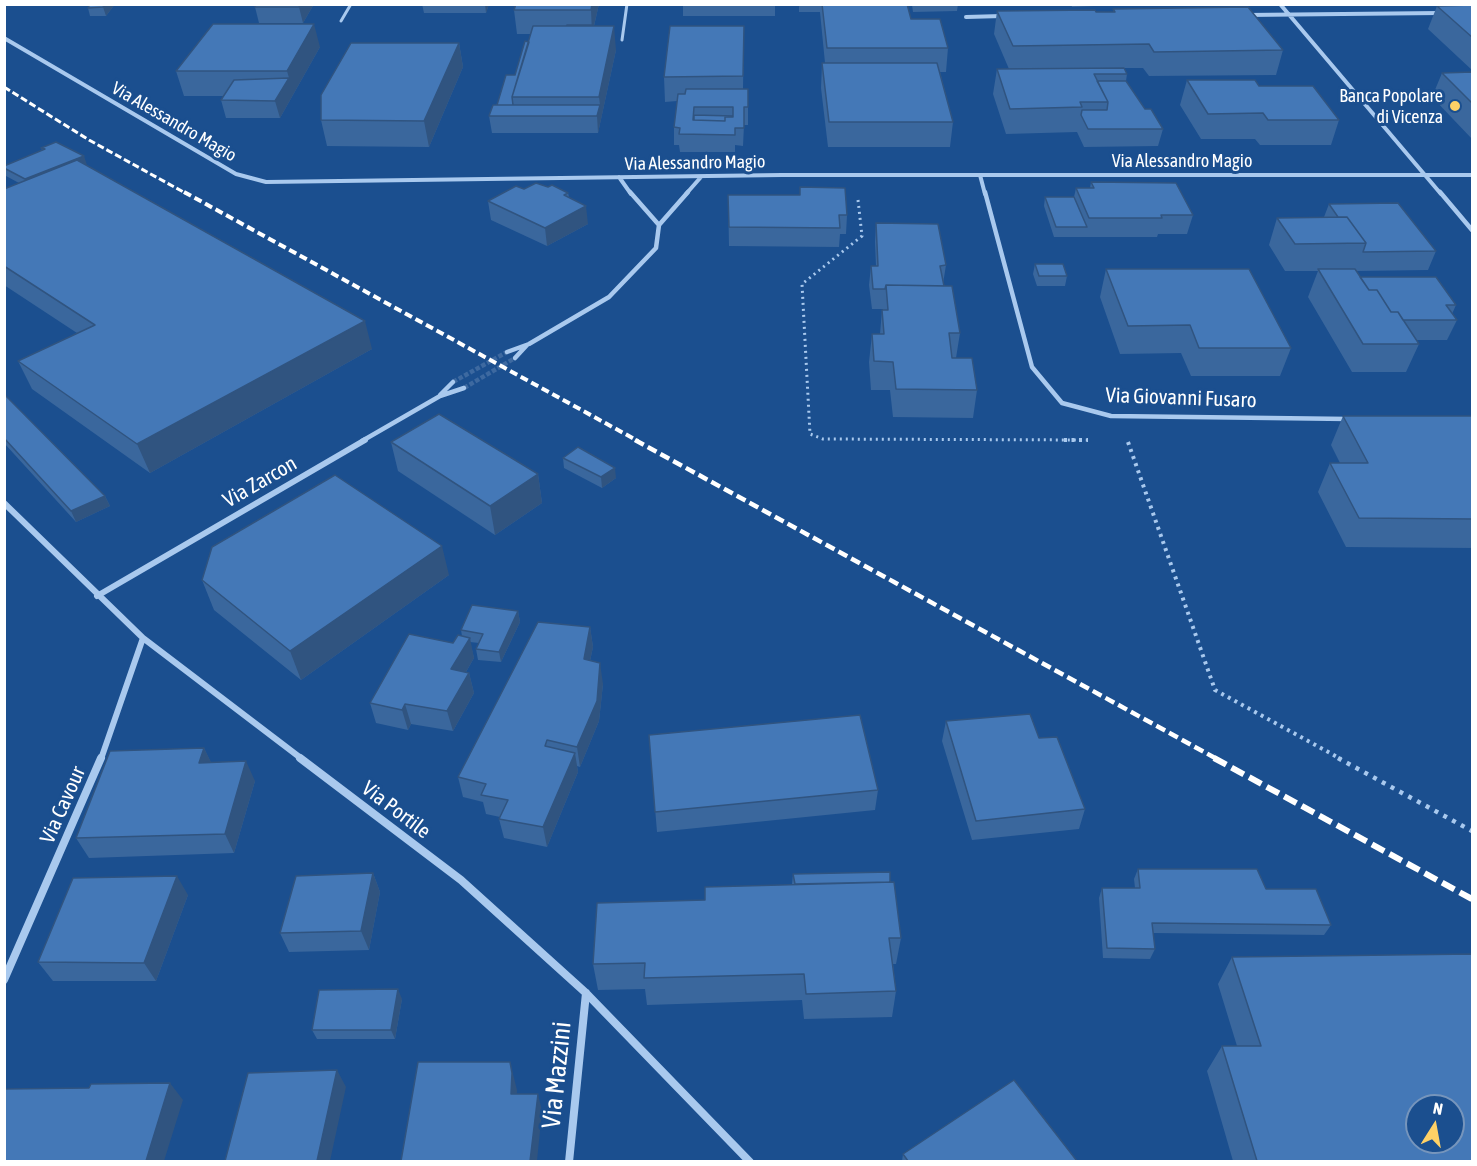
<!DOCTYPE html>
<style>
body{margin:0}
#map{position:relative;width:1477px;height:1166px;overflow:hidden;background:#1b4f8f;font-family:"Asap Condensed",sans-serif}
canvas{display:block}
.frame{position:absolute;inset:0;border:6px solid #fff;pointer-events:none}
.north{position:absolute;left:1405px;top:1094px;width:60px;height:60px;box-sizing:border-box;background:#1b4f8f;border:2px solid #7695bc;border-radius:50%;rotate:11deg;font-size:16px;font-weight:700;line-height:24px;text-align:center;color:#fff}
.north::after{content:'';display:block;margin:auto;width:21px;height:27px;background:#ffd166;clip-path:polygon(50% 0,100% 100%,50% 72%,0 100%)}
</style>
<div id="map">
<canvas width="1477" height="1166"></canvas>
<div class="frame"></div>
<div class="north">N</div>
</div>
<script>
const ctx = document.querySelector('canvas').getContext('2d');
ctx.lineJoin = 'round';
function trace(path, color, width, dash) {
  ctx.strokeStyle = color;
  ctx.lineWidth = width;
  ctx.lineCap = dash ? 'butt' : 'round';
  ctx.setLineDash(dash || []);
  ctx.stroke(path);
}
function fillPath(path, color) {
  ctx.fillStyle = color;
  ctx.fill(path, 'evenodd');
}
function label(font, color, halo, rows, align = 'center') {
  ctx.font = font + ' "Asap Condensed",sans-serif';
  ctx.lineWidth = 6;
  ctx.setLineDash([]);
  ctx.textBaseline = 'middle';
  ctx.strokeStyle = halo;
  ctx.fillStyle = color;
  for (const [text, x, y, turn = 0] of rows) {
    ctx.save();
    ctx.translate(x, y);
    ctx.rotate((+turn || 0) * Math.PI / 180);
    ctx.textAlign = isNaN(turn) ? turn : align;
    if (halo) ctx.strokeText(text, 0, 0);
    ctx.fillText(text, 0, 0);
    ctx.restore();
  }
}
trace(new Path2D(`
 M453 382 507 352
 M464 388 515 358`), '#3d69a0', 4.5, [4.5, 2]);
trace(new Path2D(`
 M858 200 862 236 802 284 810 434 823 439 1088 440`), '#a9c9ee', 3, [2, 4]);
trace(new Path2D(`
 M1064 440H1088
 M1128 442 1215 690 1341 759`), '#a9c9ee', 4, [3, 4.5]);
trace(new Path2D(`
 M1338 758 1472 831`), '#a9c9ee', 4.5, [4, 6]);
trace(new Path2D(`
 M341 21 351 4
 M622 40 627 4`), '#a9c9ee', 3);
trace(new Path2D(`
 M1280 4 1441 194
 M1246 15 1440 13
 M966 17 1002 16
 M4 38 236 174 266 182 782 175H1472
 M980 175 985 194
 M619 177 631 194
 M686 194 701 177`), '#a9c9ee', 4);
trace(new Path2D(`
 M630 192 659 225
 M985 192 1032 367 1062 403 1111 416 1349 419
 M1440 192 1472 230
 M659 225 688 192
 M507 352 529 344 609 297 656 248 659 225
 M515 358 527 345
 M440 395 453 382
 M362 441 440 396 464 388`), '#a9c9ee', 4.5);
trace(new Path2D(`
 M4 503 143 638 302 759
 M97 596 365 440
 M101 759 143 638`), '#a9c9ee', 6);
trace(new Path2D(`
 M300 758 461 880 586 993 750 1162
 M4 980 101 758
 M569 1162 586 993`), '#a9c9ee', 8);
trace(new Path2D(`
 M4 87 89 140 187 194`), '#fff', 3, [7, 3]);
trace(new Path2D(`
 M184 192 638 441`), '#fff', 4, [8, 4]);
trace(new Path2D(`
 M635 440 1217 759`), '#fff', 4.5, [10, 4.5]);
trace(new Path2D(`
 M1214 758 1472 899`), '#fff', 6, [14, 6]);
fillPath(new Path2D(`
 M115 4 106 16H90L88 8Z
 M314 4 303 23H259L255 7Z
 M422 4H489L486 13H424Z
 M516 4H599L594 26 616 50 598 133H492L489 116 515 75 531 34H517L514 10Z
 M683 4H775V16H683Z
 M799 4 800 7V4H820V12H799Z
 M820 4H958L957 11 913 12 912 5H907L911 19 948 48 946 72H940L953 122 950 147H828L821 88 822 63H825L820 12Z
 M1071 4H1095L1094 6 1072 7Z
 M1473 5V71L1428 29 1437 6Z
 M1113 9 1283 50 1276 75 1149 76 1143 68H1124L1127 74 1126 81 1145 109 1163 129 1158 146 1084 147 1077 132 1006 134 993 94 997 69H1009L994 34 997 11 1113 12Z
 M744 26 743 89H748V125H744L743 146 735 145V152H680L679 145H674V127L677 101 665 102 664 77Z
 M459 43 463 67 429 147 327 146 321 120Z
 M320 47 280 118H226L221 100 224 96H184L176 71Z
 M1473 72V140L1432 97 1442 73Z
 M1187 80 1259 86 1339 120 1331 145H1260L1255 139H1201L1180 105Z
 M41 148 87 165 86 166 372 349 150 473 32 389 18 361 77 333 4 285V189L19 183 6 176 4 173V166L42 150Z
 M1091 182 1193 215 1187 234H1158L1157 237H1054L1044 206 1045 197H1074L1076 188H1090Z
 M548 187 568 193 569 197 588 224 547 246 491 220 488 201 524 189Z
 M728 195 847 215 846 234H840L839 247 729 246Z
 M1329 204 1436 251 1428 270 1356 271 1360 277 1456 305 1452 314 1457 320 1447 340H1416L1419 344 1406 372H1352L1308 297 1318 271H1285L1269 245 1277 218 1324 217Z
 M876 223 946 265 943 284 960 333 956 358 977 390 973 418 893 417 890 390H871L869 362 872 334H880L882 310H883V309H872L869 285 871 266H876L875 242Z
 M1035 264 1067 276 1065 286H1037L1033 274Z
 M1106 269 1291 348 1280 376H1191L1181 353 1120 354 1100 297Z
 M4 394 105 496 110 506 76 522 4 443Z
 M1343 416H1473V548L1346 547 1318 492 1330 463H1340L1331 445Z
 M391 442 538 474 542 503 495 535 398 471Z
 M563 458 616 478 602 488 564 468Z
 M449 575 301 680 214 610 202 580Z
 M518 611 520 622 501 662 478 660 476 649 479 643 470 642 474 658 466 672 469 673 474 693 453 731 411 724 408 730 376 723 370 703 462 636 461 630Z
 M590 627 593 647 590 661 603 684 599 721 580 767 577 766 578 772 547 847 504 838 499 819 500 817 486 814 483 802 463 797 458 777Z
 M946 721 1085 809 1079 829 972 840 942 741Z
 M649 735 878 790 875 810 657 832Z
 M204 748 211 763 255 781 234 853 89 858 76 838Z
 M1138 869 1266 889 1331 925 1324 935 1153 933 1155 949 1150 959 1103 958 1099 898 1102 888H1135L1134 879Z
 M373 873 380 892 369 950 289 952 280 933Z
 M793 874 890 882 901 938 896 964H893L896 991 892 1017 804 1019 802 1000 647 1005 645 989 598 990 593 964 705 900 792 884Z
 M188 895 156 981H53L38 962Z
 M1232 957 1473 1161H1233L1207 1071 1222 1046H1237L1218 984Z
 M402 999 395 1039H317L312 1030Z
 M903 1154 1077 1161H902Z`), '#3a679d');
fillPath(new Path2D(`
 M105 4H115L106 16 103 7Z
 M300 4H314L303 23 299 7Z
 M485 4H489L486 13Z
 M592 4H599L592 34 591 10Z
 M314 24 320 47 280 118 275 101 289 78 287 71Z
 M614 26 616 50 598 133 597 116 600 105 599 97Z
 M459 43 463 67 429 147 424 121Z
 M84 156 87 165 29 188 25 179Z
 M586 206 588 224 547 246 545 228Z
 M365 321 372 349 150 473 137 444Z
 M615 468 616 478 602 488 601 477Z
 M538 474 542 503 495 535 490 506Z
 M105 496 110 506 76 522 71 511Z
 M442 546 449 575 301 680 290 651Z
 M518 611 520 622 501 662 499 652Z
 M590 627 593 647 586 679 584 659Z
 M470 638 474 658 456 689 451 669Z
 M600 663 603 684 599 721 580 767 577 747Z
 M469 673 474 693 453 731 447 711Z
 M405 704 411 724 408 730 402 710Z
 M204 748 214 768 199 763Z
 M575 753 578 772 547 847 543 827Z
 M246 761 255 781 234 853 225 834Z
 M373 873 380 892 369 950 361 931Z
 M177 876 188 895 156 981 144 963Z
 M398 989 402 999 395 1039 391 1030Z
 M510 1062 517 1090 516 1111 511 1094Z
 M337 1070 346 1087 330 1161H317Z
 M170 1083 183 1100 164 1161H146Z
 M538 1094 542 1111 537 1161H530Z`), '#305480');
const building = new Path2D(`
 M90 4H105L103 7 88 8Z
 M256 4H300L299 7H255Z
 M516 4H592L591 10H514Z
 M822 4H907L911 19H940L948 48H827Z
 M1473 5V38L1437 6Z
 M1248 7 1283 50 1154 52 1149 44 1013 46 997 11 1095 10 1096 12H1115L1113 9Z
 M213 24H314L287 71H176Z
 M567 25H592L591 26H566Z
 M533 26H614L599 97H512Z
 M670 26H744L743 76 664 77Z
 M525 41 529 42 512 97 513 105H497L506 75H515Z
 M351 43H459L424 121 321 120V95Z
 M822 63H937L953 122H829Z
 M1124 68 1127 74H1094L1108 102H1080L1082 107 1010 109 997 69Z
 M1473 72V104L1442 73Z
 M289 78 275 101 221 100 234 80Z
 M1187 80H1255L1259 86H1313L1339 120H1268L1263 113 1208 114Z
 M1097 81H1126L1145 109H1151L1163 129H1088L1081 115 1082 110H1107L1108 102Z
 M686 89H748V107H744V128H735V135L679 134 680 128 674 127 678 94H685ZM694 107H733V117H725V121L693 120Z
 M493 105H600L597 116H489Z
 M694 115 733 116V117H725V121L694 120Z
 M56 142 84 156 25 179 4 168V166L45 149 41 148Z
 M77 160 365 321 137 444 18 361 95 325 4 266V189Z
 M1091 182 1176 183 1193 215H1161L1162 218H1089L1076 188H1094Z
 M536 183 548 187 552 185 568 193 564 195 586 206 545 228 488 201 516 186 524 189Z
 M800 187 845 188 847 215H839L840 228 729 227 728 195H800Z
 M1045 197H1074L1087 227H1056Z
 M1398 203 1436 251 1363 252 1366 243 1347 217H1338L1329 204Z
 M1347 217 1366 243 1295 244 1277 218Z
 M876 223 938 224 946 265 940 266 944 286 886 285 885 289H873L871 266H878Z
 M1035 264H1063L1067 276H1039Z
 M1106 269H1249L1291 348H1199L1190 325 1128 326Z
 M1318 269H1355L1369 290H1377L1391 312H1398L1419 344H1363Z
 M1360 277H1436L1456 305H1446L1457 320H1403L1398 312H1391L1377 290H1369Z
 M886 285 952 286 960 333H949L952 358H972L977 390 896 389 893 362 874 361 872 334H884L882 310H888Z
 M4 394 105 496 71 511 4 438Z
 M439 414 538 474 490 506 391 442Z
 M1343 416H1473V519L1359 518 1330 463H1368Z
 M578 447 615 468 601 477 563 458Z
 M335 475 442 546 290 651 202 580 212 547Z
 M472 605 518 611 499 652 476 649 483 634 461 630Z
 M538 622 590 627 584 659 600 663 597 701 577 747 547 740 545 746 575 753 543 827 499 819 508 800 481 795 486 784 458 777Z
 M409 634 453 643 458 635 470 638 451 669 469 673 447 711 405 704 402 710 370 703Z
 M1030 714 1039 738 1057 737 1085 809 976 821 946 721Z
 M860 715 878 790 655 812 649 735Z
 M204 748 199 763 246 761 225 834 76 838 110 751Z
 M1138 869H1257L1266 889H1316L1331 925 1152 923 1155 949 1107 948 1102 888H1140Z
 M890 872V882L795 884 793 874Z
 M373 873 361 931 280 933 296 876Z
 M177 876 144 963 38 962 73 878Z
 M894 882 901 938H889L896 991 806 994 804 974 644 978 645 963 593 964 597 903 705 900V887Z
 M1473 954V1161H1257L1222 1046H1261L1232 957ZM1417 1106H1453V1142H1417Z
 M398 989 391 1030H312L319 990Z
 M418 1062H510L512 1073 511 1094H538L530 1161H401Z
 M337 1070 317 1161H225L248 1073Z
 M1014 1080 1077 1161H908L903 1154Z
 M170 1083 146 1161H4V1089L89 1088 91 1084Z`);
fillPath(building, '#4478b7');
trace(building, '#305480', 1.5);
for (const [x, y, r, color] of [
 [1455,106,6,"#ffd166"]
]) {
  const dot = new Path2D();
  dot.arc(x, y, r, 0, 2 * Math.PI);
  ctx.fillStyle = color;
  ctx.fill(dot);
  trace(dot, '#1b4f8f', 2);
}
label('18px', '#fff', '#1b4f8f', [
 ["Banca Popolare",1443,96],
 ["di Vicenza",1443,117]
], 'right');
label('18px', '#fff', '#1b4f8f', [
 ["Via Alessandro Magio",174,122,30],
 ["Via Alessandro Magio",1182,161],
 ["Via Alessandro Magio",695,163,-1]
]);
label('21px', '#fff', '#1b4f8f', [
 ["Via Giovanni Fusaro",1181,398,2],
 ["Via Zarcon",260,482,-30],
 ["Via Cavour",63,805,-66],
 ["Via Portile",396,810,37]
]);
label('26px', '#fff', '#1b4f8f', [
 ["Via Mazzini",557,1075,-84]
]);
</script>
